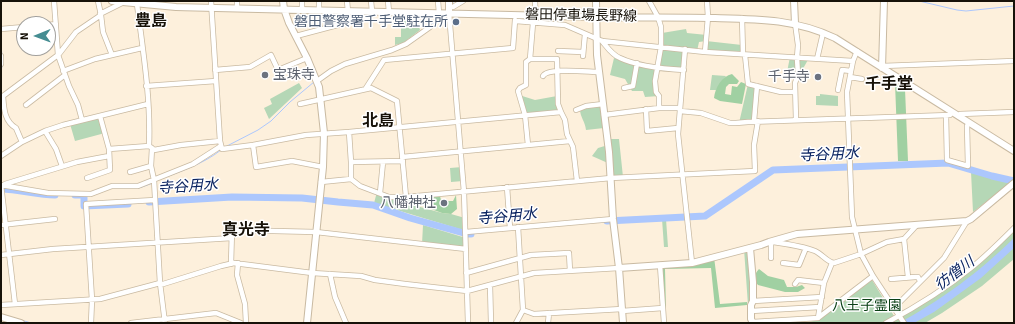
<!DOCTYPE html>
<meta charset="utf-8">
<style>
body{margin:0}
#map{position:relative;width:1015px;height:324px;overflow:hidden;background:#fdf0dc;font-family:Signika,sans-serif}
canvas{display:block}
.frame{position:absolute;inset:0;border:2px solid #171209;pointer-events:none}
.north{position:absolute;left:16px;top:16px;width:40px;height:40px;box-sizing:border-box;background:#fff;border:1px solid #a2a09d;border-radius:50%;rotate:269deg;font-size:11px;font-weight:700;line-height:16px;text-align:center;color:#171209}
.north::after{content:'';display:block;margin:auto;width:14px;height:18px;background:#458d92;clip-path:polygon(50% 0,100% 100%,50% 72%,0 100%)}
</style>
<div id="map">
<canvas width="1015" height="324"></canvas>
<div class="frame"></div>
<div class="north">N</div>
</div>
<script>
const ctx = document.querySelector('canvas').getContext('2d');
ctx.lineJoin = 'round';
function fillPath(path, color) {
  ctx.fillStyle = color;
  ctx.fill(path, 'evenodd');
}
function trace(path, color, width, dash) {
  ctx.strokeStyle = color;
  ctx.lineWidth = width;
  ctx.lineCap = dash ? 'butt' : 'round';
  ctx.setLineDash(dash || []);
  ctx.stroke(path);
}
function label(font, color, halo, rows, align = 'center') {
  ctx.font = font + ' Signika,"Noto Sans JP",sans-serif';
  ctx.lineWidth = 3;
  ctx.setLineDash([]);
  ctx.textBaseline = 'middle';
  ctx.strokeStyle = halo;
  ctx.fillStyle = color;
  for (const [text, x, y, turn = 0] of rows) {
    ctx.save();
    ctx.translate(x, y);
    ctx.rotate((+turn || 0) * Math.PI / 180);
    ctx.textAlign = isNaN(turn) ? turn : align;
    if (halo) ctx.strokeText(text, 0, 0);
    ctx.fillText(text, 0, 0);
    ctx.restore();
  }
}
fillPath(new Path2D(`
 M395 15 416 16 420 30 403 43 395 45V37H401V19H395Z
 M686 29 687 33 707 35 706 41 742 45 743 54 705 52 706 41 699 42 697 51 685 49 684 70 658 67 655 87 659 96 645 97 643 91H632L625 79 610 75 614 58 658 67 661 47 662 33Z
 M790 57 809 58 800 74 787 72Z
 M712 75 726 76 716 90H710Z
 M299 83 302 88 269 119 264 108 272 104 270 99Z
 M748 84 757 86 754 121 739 123Z
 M820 94 838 96V106L816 105V96H820Z
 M519 95 535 100 557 96 561 112 525 115Z
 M603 106 604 128 586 130C585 121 580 117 580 109Z
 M100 116 105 133 75 141 70 124Z
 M607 139H619L623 177 611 178 610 164 592 156 598 148 608 145Z
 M462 167 463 181 451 182 450 168Z
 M971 172 1010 183 973 212Z
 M377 192 392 197 412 196 413 205 442 213 451 214 465 218 466 231 374 203Z
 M662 219H666L668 247H664Z
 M423 225 466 238V249L422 244Z
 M1014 231V259L982 286 942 313 925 323H887L971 268Z
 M750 248 753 301 748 305 744 249Z
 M872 280 894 316 881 323H775V321L808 322 819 320Z`), '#b5d7b6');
fillPath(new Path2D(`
 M732 74 739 81 737 84H729L726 87 725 94 731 95 732 86 737 87 741 82 746 84 742 104 720 101 714 98C715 88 722 76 732 74Z
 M895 83 905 89 908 161H898Z
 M456 195 457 209 451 214 442 213 431 209V200L435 196H440L442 204 445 205 448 203V201H453Z
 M714 257 720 304 747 302V305L715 308 711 268 665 269 666 309 660 304V266Z
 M759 269 768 276 784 280 787 287H796L802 285 805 288 798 292H785L758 285C753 280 754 274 759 269Z`), '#a0d0a2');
fillPath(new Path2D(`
 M1014 238V248L981 278 934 312 914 323H899C943 299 978 273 1014 238Z`), '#acc7fd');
trace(new Path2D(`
 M453 1V5
 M919 1 957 10 966 11 1014 6
 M430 25 441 18
 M1 47 3 63 1 70
 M317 78 328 71
 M227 146 258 130 271 121 290 102 314 82
 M156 181C178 172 202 165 221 150
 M125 188H136
 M139 188 153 183
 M21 320 31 323`), '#acc7fd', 1);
trace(new Path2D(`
 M1 189C19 189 37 195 55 195
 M75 195H84V206L128 204
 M149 202 232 197 302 198 338 202 373 205 410 218 467 234H471
 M607 221 705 216 773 170 948 163 992 176 1014 181`), '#acc7fd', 7);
const street = new Path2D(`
 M54 1 58 55 69 86 78 105 82 120
 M211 1 220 141 222 149 253 145 306 135 349 132 561 112 558 104 557 59H530
 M237 1V8
 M302 1V10
 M319 1V10
 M371 1 372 11
 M388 1 389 12
 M438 1 439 13
 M535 1 536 23
 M649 1 658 17 661 27V47L655 81 656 92 659 96V108
 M137 4C143 51 151 99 149 146L152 148 151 166 154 180 160 283 165 323
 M453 7 463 1
 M449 13 464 192 468 323
 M100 14 124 2
 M101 15 103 32 112 55
 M742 18 743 54
 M516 21 565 25 602 41 705 52 853 61
 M795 23 798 45 797 58 798 75 795 83 796 120
 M48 25 56 24
 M1 29 24 27
 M296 36 349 22 347 1
 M602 41C607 47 612 55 620 58 637 66 665 69 684 70
 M685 49 678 134 692 263
 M558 51 583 52
 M857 51 853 61 847 92 852 217 861 254 873 276 904 323
 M705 52 708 17 707 1
 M59 54 76 32 101 15 98 1
 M745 55 748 84 781 92H795
 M1 56V64
 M583 56 585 34
 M817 59 823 33
 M882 66 1014 61
 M215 70 250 67 271 55 278 70 307 58
 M63 71 95 59 142 48
 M543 76C548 67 588 72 599 72
 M850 77 862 79
 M317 81 331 71 345 64 392 50 406 44 430 27
 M146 86 216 81
 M366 88 384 60 513 48 515 20
 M624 88 633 86 637 63
 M838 90 842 70 851 71
 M300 104 371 88 397 101 406 197
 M26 105 65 75
 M646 109 647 131 678 128
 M576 110 586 106 603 104
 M680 111 701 113 730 123H736L748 122 950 115 952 112
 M561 112 565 120 567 134 573 147 577 181
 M604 115 659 108H680
 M946 115 947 160 968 166 967 126 969 123
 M958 116 960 114 1014 112
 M754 121 757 86
 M45 131 56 149 62 166
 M349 132 351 162V179
 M22 142 16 128C4 121 4 108 3 96L58 55
 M253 145 256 167 292 161 323 167
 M528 145 525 115 518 91 520 88 526 85V62L530 59 533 23
 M152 148 154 150 181 145 220 141
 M109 149 149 146
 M1 156 22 142 45 131 63 125 148 104
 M402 157 570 141
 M351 162 403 161
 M130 172 151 166
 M87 178 110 170 109 149 100 116
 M321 182 351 179 360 186 389 197H406L611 178 755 171 754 145 758 121
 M5 184 77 162 109 156
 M1 185 48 193 91 194 112 186H138L193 164 221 146
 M1 185 15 304
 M507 187 510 228
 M380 193 383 162
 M1 225 55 219
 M518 227 523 310 534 314 622 309
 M466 232 613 219
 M904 239 908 277
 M773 242C787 244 802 246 815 251 822 254 827 262 834 263L861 254 887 242 904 239 916 226
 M1 255 53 249 232 238
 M771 258V242
 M238 263 237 275 245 304 246 323
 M783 263 799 265 806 248
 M231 264 232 230 316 232 466 249
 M660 265 664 323
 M466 273 531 255 569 253 570 271
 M330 274 335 297 346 323
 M891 279 915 277H918L920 281
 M795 284 798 280 824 283
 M160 285 221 266 234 263 312 273 361 276 375 280 405 284 467 291 534 273 619 268
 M490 285 491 323
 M753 301 822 297
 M1 305 100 299 160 283
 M894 308 944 258 967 221
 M622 311 663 308
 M751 311 820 307
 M818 318 824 283 832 263
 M753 322 818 318 873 276
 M91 323 92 300 86 204 155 200
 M131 323 216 313 241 323
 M516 323 523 310
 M548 323 549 313
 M886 323C916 307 945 289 971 268 986 256 1000 242 1014 228`);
const secondary = new Path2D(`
 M112 1 176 7C316 10 456 14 595 17 635 18 675 17 715 18 758 19 795 19 835 38L1014 151
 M283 1 284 9 289 23 307 58 319 87 324 133 323 167 307 323
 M596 1 597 55 609 152 613 219 619 268 623 323
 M794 1 795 23
 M449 13V1
 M882 68 884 1
 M750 248 753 282V301L751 305V319L753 323
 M619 268 692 263 761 245 769 242 797 234 967 221 971 219 1014 183
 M1 317 21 323`);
trace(street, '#c9baa2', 6);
trace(secondary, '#c9baa2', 8);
trace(street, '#fff', 4.5);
trace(secondary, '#fff', 6);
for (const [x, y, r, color] of [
 [456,22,4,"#5c6f8a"],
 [265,75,4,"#6b7280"],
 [818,77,4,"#6b7280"],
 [444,203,4,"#6b7280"]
]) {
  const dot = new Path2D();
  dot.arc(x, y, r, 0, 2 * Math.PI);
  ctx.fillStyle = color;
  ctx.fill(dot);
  trace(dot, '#fff', 1.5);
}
label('14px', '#171209', '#fff', [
 ["磐田停車場長野線",581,16,1]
]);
label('14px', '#4e5e75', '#fff', [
 ["磐田警察署千手堂駐在所",448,22]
], 'right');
label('14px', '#5b616d', '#fff', [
 ["宝珠寺",273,75,"left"],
 ["千手寺",810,77],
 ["八幡神社",436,203]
], 'right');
label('14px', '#0a4015', '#fff', [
 ["八王子霊園",867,306]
]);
label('italic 15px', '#0b2461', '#fff', [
 ["寺谷用水",829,155,-3],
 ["寺谷用水",188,187,-4],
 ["寺谷用水",507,217,-5],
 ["彷僧川",955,274,-37]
]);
label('bold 16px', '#171209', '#fff', [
 ["豊島",151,22],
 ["千手堂",889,85],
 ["北島",378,122],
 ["真光寺",246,231]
]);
</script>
